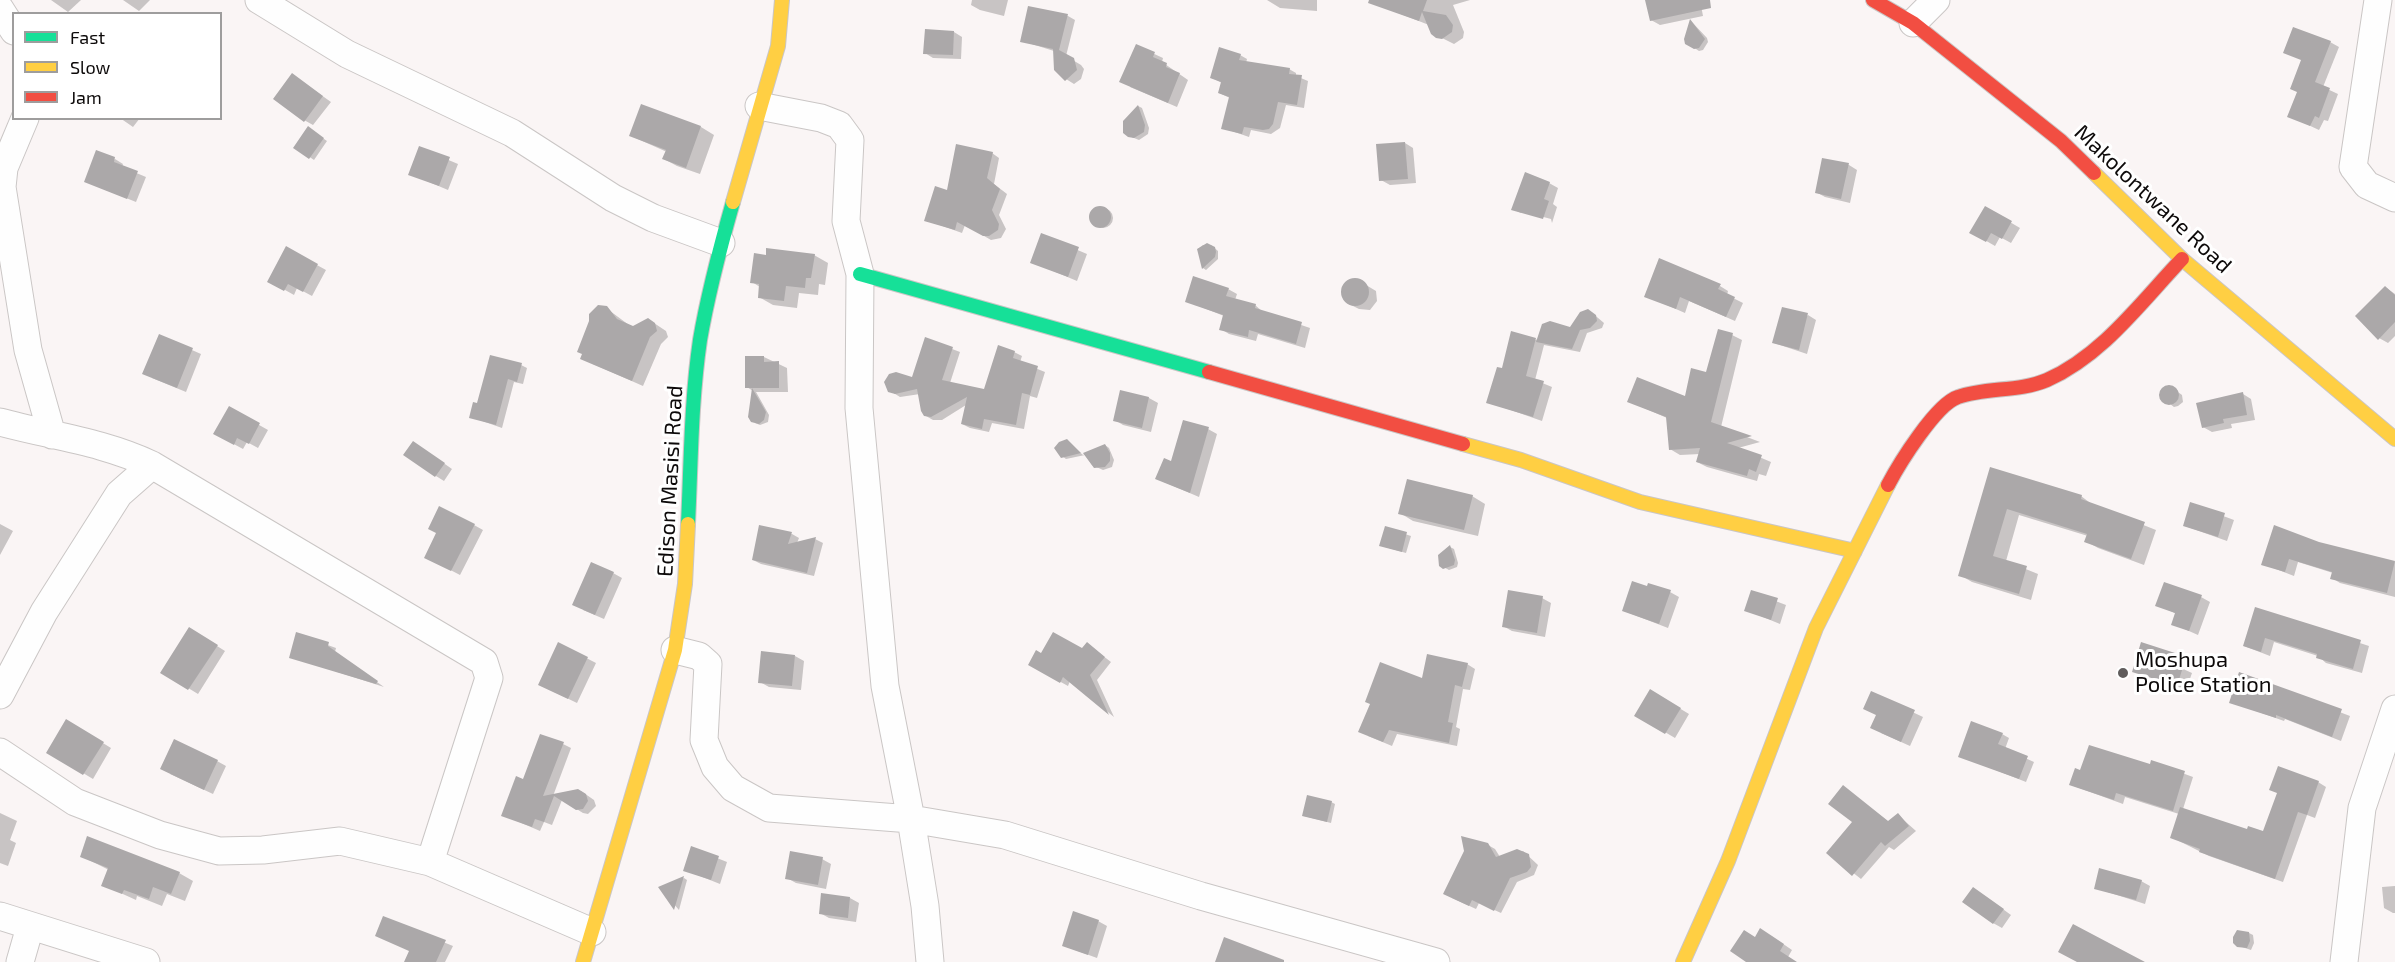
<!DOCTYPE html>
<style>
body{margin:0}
#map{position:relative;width:2395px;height:962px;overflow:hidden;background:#faf5f5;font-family:"Exo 2",sans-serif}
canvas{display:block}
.legend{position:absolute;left:12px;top:12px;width:210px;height:108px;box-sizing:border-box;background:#fff;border:2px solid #9e9d9d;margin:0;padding:8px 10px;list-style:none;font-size:18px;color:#0d0a0a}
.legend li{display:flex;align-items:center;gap:12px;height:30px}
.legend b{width:30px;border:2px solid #9e9d9d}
</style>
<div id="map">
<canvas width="2395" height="962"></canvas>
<ul class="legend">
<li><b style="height:8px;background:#16e098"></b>Fast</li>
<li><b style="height:8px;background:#ffcf43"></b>Slow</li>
<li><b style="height:8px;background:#f24e42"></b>Jam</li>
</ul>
</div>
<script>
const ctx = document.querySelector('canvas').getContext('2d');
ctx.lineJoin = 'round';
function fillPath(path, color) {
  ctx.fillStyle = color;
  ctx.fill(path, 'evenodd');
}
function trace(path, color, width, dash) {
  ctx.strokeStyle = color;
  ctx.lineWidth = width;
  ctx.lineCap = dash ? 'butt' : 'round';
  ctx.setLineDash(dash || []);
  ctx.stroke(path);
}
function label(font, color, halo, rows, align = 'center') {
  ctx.font = font + ' "Exo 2",sans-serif';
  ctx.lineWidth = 6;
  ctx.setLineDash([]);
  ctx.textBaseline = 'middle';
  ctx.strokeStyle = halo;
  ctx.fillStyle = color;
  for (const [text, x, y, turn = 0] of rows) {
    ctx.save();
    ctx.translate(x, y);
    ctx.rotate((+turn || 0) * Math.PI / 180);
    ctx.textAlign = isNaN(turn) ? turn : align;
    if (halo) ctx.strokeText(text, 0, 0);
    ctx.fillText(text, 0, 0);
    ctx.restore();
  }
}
fillPath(new Path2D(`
 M51 0H81L68 12Z
 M123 0H150L139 11Z
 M972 0H1008L1004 16 980 10 971 5Z
 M1267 0H1317V11L1280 8Z
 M1382 0H1470L1453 5 1464 32 1463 38 1454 44 1432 33 1429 25 1380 6Z
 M1647 0H1700L1703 16 1660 25 1651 20Z
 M1029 8 1068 16 1075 20 1066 56 1081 65 1084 69 1081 79 1074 84 1066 79 1054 51 1022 41Z
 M1691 21 1707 38 1708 42 1703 50 1699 51 1687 43Z
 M954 32 962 37 961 59 933 58 925 53Z
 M2330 42 2339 47 2323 87 2338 94 2328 121 2324 120 2319 130 2289 116Z
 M1137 46 1163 58 1162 62 1188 80 1177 107 1130 87Z
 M1240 55 1247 59 1246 63 1289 69 1296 73V76L1308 81 1304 108 1286 105 1280 128 1271 134 1251 130 1249 137 1223 128 1230 98 1219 93 1222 83 1212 78Z
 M293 75 331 102 313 125 304 120Z
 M1138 106 1142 108 1149 128 1148 134 1139 140 1129 136Z
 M120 118H140L133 127Z
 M701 127 714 135 700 174 677 166 664 159 667 152 631 136Z
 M308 128 327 141 314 160 295 147Z
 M1405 143 1413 148 1416 183 1390 185 1381 180Z
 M420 148 458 164 448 190 410 174Z
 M992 153 999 158 994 184 1007 194 999 215 1006 229 1001 238 991 240 965 225 962 233 926 220 948 192Z
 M115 159 123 164 122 167 146 177 136 202 86 182Z
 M1824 159 1849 165 1857 170 1850 203 1825 197 1816 192Z
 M1549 183 1558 188 1553 204 1557 207 1552 223 1551 219 1521 211V213L1513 209Z
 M1093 218a10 10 0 1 1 20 0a10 10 0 1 1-20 0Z
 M1986 208 2020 228 2011 243 2000 237 1995 246 1971 232Z
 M1042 235 1087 254 1077 281 1032 262Z
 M1203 245H1211L1218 251V259L1206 270 1203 268 1198 249Z
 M286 248 326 270 312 296 297 288 294 295 269 281Z
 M814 255 828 263 825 285 819 284 818 295 799 293 797 308 773 305 759 297 760 287 752 282 767 256Z
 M1356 279 1376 291 1377 301 1370 310 1359 309 1349 304 1343 294 1346 284Z
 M1720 286 1728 291 1727 295 1743 303 1735 321 1689 301 1685 313 1646 296Z
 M2385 287 2395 294V336L2388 343 2379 338Z
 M1228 289 1237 294 1235 300 1255 305 1263 312 1310 328 1305 348 1258 334 1256 341 1229 334 1221 329 1224 316 1186 301Z
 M606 308 633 328 648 319 666 331 668 337 661 344 643 386 593 364Z
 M1591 312 1604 323 1602 328 1587 333 1580 352 1544 345 1535 380 1552 387 1542 421 1488 402 1503 370 1535 340 1571 329Z
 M1808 315 1816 320 1807 354 1774 343Z
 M1732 335 1742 340 1721 427 1760 442 1738 448 1771 462 1766 476 1759 474 1757 481 1707 467 1697 462 1700 454 1680 455 1670 449 1667 418 1628 401 1686 398 1707 374Z
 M160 336 201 354 186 392 152 378Z
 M926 339 960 352 950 383 985 391 1014 352 1022 356 1020 362 1045 372 1037 398 1030 396 1024 429 992 423 989 432 970 428 962 424 966 405 942 420H933L926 416 920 394 900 397 892 392 913 379Z
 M764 357 787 368 788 392H756L769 415 768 422 760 425 755 423 753 391 747 387Z
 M521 365 527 368 523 384 514 382 502 428 471 417 478 405Z
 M2171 387 2182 395 2183 402 2178 406 2174 407 2162 398 2163 390Z
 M1121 392 1149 398 1158 403 1151 432 1123 425 1115 420Z
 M2243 394 2251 399 2255 420 2231 424 2232 428 2212 432 2203 427Z
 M229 408 268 430 258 448 247 442 243 449 215 434Z
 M1208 429 1217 434 1199 497 1157 479Z
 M1067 441 1083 455 1105 445 1109 448 1114 460 1112 467 1103 470 1092 465 1085 455 1066 459 1062 456Z
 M422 448 452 469 444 481 436 476Z
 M1991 469 2081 496 2093 505 2156 530 2144 565 2098 548 2086 541 2088 536 2019 515 2006 561 2038 574 2031 600 1972 582 1960 575Z
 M1472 496 1485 504 1478 536 1413 521 1400 513Z
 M2191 504 2234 520 2227 541 2185 526Z
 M0 524 13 531 0 555Z
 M474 525 483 530 460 575 435 562Z
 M760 527 792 534 799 538 797 543 815 539 823 543 814 576 761 564 753 560Z
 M1386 528 1411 536 1406 553 1385 547Z
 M2319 543 2395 562V597L2340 583 2332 578 2333 573 2298 562 2294 576 2263 564Z
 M1450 547 1454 549 1458 563 1457 567 1449 570 1440 565Z
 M613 573 622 578 604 619 583 610Z
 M1670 592 1679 597 1668 628 1624 611Z
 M1752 592 1786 605 1780 624 1746 610Z
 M2201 597 2210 602 2198 635 2173 624 2177 614 2157 605Z
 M1542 598 1551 603 1545 637 1512 631 1503 626Z
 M2256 609 2369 646 2362 673 2326 663 2318 656 2274 642 2270 656 2244 646Z
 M198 634 225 651 198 694 162 672Z
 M297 634 336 648 335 652 384 687 291 657Z
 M559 644 596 663 577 703 548 689Z
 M2142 644 2183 660 2181 668 2192 673 2186 690 2134 671Z
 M1094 649 1111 662 1097 680 1114 717 1070 681 1068 686 1030 665 1042 654Z
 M795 656 804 661 801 690 769 687 760 682Z
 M1467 664 1475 669 1470 690 1463 689 1456 727 1460 729 1457 746 1397 734 1392 746 1368 736 1423 680Z
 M2240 674 2350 716 2341 741 2285 719 2284 721 2231 702Z
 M1651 691 1689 714 1675 738 1636 715Z
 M1872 693 1923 717 1910 746 1881 733Z
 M67 721 111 748 93 779 48 752Z
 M2002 734 2009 738 2005 749 2034 762 2026 782 1960 756Z
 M563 744 571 748 553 796 581 791 594 800 596 806 588 814 583 813 562 800 552 825 544 822 540 831 503 815 524 781Z
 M217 761 226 766 213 794 170 774Z
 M2152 762 2193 777 2183 809 2248 831 2264 833 2318 782 2326 787 2315 818 2307 815 2283 882 2209 856 2179 841V814L2125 797 2123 804 2071 785 2081 772 2151 766Z
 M1843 787 1889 822 1898 815 1916 831 1894 850 1889 847 1861 879 1828 853 1854 822Z
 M1331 802 1335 804 1331 823 1304 816Z
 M0 813 17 821 10 840 16 843 8 866 0 863Z
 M1488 845 1495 849 1500 857 1523 851 1538 865 1534 875 1517 882 1501 913 1479 903 1476 909 1452 898Z
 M692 848 727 862 720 884 685 870Z
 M81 856 179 873 193 881 185 901 167 894 162 906 137 896 136 900 103 885 109 870Z
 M822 859 831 864 826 889 796 883 787 878Z
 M684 878 687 880 679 910 660 888Z
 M2141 881 2150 886 2145 904 2095 888Z
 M2395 886V913H2393L2384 908 2382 887Z
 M1982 894 2011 915 2002 928 1993 923Z
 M850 898 859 903 856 922 829 918 820 913Z
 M384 918 453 946 445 962H405L410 951Z
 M1098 921 1107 926 1097 958 1064 946Z
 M2249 933 2253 935 2254 943 2251 950 2239 946Z
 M1770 935 1792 950 1788 957 1795 962H1749L1755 939Z`), '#0003');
fillPath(new Path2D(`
 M1369 0H1427L1423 11 1446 15 1453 25 1452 32 1442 39 1436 38 1431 34 1422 12 1419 21 1368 3Z
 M1645 0H1710L1711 8 1650 21Z
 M1028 6 1068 14 1059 50 1074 58 1077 70 1065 81 1054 70 1053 49 1020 42Z
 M1690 19 1705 39 1699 48 1694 49 1685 44 1684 39Z
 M2293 27 2331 41 2315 82 2330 88 2319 118 2315 116 2310 126 2287 117 2297 92 2290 89 2301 60 2283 53Z
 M925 29 954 31 953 55 923 54Z
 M1136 44 1155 52 1153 57 1167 63 1166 67 1180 73 1168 103 1119 82Z
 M1219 47 1241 54 1239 60 1290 68 1289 74 1302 75 1297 105 1278 102 1273 124 1269 129 1263 130 1244 127 1242 134 1221 129 1229 97 1218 93 1221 82 1210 78Z
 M292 73 323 96 304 122 273 99Z
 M641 104 701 126 686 168 662 159 666 150 629 136Z
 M1138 105 1145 125 1144 132 1134 138 1128 137 1123 133V121Z
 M308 126 324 138 309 159 293 148Z
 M1405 142 1408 179 1379 181 1376 144Z
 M956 144 993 152 987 178 1000 189 992 210 999 224 998 230 989 236H983L957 222 955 230 924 221 935 186 947 190Z
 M419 146 450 157 439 186 408 175Z
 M96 150 115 157 114 162 138 171 127 199 84 182Z
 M1822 158 1849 163 1841 199 1815 193Z
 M1525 172 1550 182 1544 199 1549 201 1543 219 1511 210Z
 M1985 206 2012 221 2002 239 1991 233 1986 242 1969 233Z
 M1089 217a11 11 0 1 1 22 0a11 11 0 1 1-22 0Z
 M1041 233 1079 247 1068 277 1030 263Z
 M1207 243 1215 247 1216 252 1215 257 1202 269 1197 249Z
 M286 246 318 264 303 292 288 284 284 291 267 282Z
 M766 248 815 254 811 278H806L805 288 786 286 784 301 758 298 759 284 750 283 754 253 766 255Z
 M1659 258 1721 284 1718 289 1735 297 1726 317 1680 297 1676 309 1644 297Z
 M1193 276 1229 288 1226 296 1256 304 1255 308 1302 322 1296 344 1249 330 1248 337 1219 330 1223 315 1185 302Z
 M1341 292a14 14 0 1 1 28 0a14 14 0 1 1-28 0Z
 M2385 286 2395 295V322L2378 340 2355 316Z
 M598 305 607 306 617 319 633 326 648 318 655 323 657 331 650 337 632 381 580 359 582 354 577 352 589 321V314Z
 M1782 307 1808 313 1799 350 1772 343Z
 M1588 309 1596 315 1597 321 1590 328 1580 330 1572 349 1536 342 1542 324 1550 321 1570 327 1580 312Z
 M1718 329 1733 333 1711 422 1752 436 1727 443 1762 455 1756 472 1749 469 1747 476 1696 462 1700 448 1669 450 1666 417 1627 402 1637 377 1685 396 1691 368 1706 372Z
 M1511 331 1536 338 1526 376 1544 381 1533 417 1486 403 1497 367 1502 368Z
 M159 334 193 348 177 388 142 374Z
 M925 337 953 347 942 380 984 389 998 345 1015 351 1013 358 1038 366 1030 395 1022 393 1016 425 984 419 982 429 961 424 967 397 931 417 924 416 921 411 917 389 895 394 888 392 884 382 889 374 896 372 912 377Z
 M490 355 522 363 517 382 508 379 496 425 469 418 473 402 477 403Z
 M745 356H764V362L779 361V388H745Z
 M2159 395a10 10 0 1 1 20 0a10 10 0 1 1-20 0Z
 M752 388 766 412 764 420 759 424 751 422 748 417Z
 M1120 390 1149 397 1142 428 1113 421Z
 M2243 392 2247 415 2223 419 2224 423 2202 428 2196 403Z
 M229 406 260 423 249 444 237 438 234 445 213 434Z
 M1183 420 1209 427 1190 493 1155 479 1164 458 1171 461Z
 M1067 439 1081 453 1061 458 1054 448 1059 442Z
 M413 441 445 463 435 477 403 455Z
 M1105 444 1110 453V461L1105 467 1094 468 1083 453Z
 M1990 467 2082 495 2081 499 2145 522 2131 559 2084 542 2087 534 2007 509 1993 556 2027 566 2019 594 1958 576Z
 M1407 479 1473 495 1464 530 1398 514Z
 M2190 502 2225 513 2218 537 2183 526Z
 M439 506 475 524 451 571 424 558 436 533 428 529Z
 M759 525 792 532 788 544 816 537 807 573 752 560Z
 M2274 525 2319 542 2395 561 2387 593 2330 579 2332 572 2289 559 2285 572 2261 565Z
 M1385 526 1407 532 1402 552 1379 546Z
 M1450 545 1455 560 1454 565 1443 569 1439 566 1438 555Z
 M591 562 614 572 595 615 572 605Z
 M1632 581 1647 586 1648 583 1671 590 1659 624 1622 611Z
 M2164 582 2202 595 2189 631 2171 625 2175 613 2155 606Z
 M1508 590 1543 596 1537 633 1502 627Z
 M1751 590 1778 598 1771 620 1744 611Z
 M2255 607 2361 640 2353 669 2316 658 2317 654 2265 638 2261 652 2243 646Z
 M189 627 218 645 188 690 160 673Z
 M296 632 329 642 328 646 378 681 376 684 289 658Z
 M1053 632 1082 648 1087 642 1105 657 1090 675 1109 715 1063 677 1060 683 1028 665 1036 650 1041 653Z
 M558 642 588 657 568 699 538 685Z
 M2141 642 2175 653 2172 663 2183 667 2177 686 2132 672Z
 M761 651 795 655 792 686 758 683Z
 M1427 654 1468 663 1462 687 1455 685 1448 722 1453 723 1449 743 1389 730 1383 742 1358 732 1370 704 1365 702 1380 662 1422 678Z
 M2239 672 2342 709 2332 737 2276 715V718L2229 703Z
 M1650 689 1681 708 1665 734 1634 716Z
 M1871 691 1915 710 1901 742 1870 728 1876 715 1863 709Z
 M66 719 104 742 83 775 46 753Z
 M1971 721 2003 733 1998 744 2028 756 2019 779 1958 757Z
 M540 734 564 742 543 796 578 789 586 794 588 801 583 809 576 810 554 796 544 822 535 819 532 827 501 816 516 776 523 779Z
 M174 739 218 760 204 790 160 769Z
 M2089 745 2150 764 2151 760 2185 771 2173 811 2116 793 2114 800 2069 785 2075 768 2080 770Z
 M2278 766 2319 781 2307 815 2298 812 2275 879 2199 852 2200 849 2170 838 2180 807 2247 829 2248 826 2263 831 2277 793 2269 790Z
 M1843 785 1888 821 1898 813 1909 826 1885 846 1881 842 1852 876 1826 853 1852 822 1828 804Z
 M1307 795 1332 801 1327 822 1302 816Z
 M87 836 180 872 171 894 153 887 149 899 124 890 122 894 101 886 108 868 80 857Z
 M1461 836 1488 843 1496 857 1517 849 1529 854 1531 867 1527 872 1510 878 1494 911 1472 900 1469 906 1443 894 1464 851Z
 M691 846 719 856 711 880 683 871Z
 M790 851 823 857 818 885 785 879Z
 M2099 868 2142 880 2136 900 2094 889Z
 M684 876 674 910 658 887Z
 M1973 887 2004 909 1993 924 1962 902Z
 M821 893 850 897 848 918 819 914Z
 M1073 911 1099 920 1088 955 1062 946Z
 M383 916 446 940 436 962H404L409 951 375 936Z
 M2073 924 2145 962H2077L2058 952Z
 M1760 928 1784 944 1780 951 1797 962H1746L1730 951 1744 930 1755 937Z
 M2237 930 2249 932 2250 941 2247 948 2237 947 2233 943V937Z
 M1224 937 1284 960V962H1215Z`), '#aba8a9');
const street = new Path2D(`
 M259 0 347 54 512 133 613 198 653 218 721 243
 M2378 0 2353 167 2367 185 2395 198
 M0 9 14 31
 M1913 23 1936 0
 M759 106 821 118 839 125 850 140 846 221 860 274 859 408 885 686 911 819 925 906 930 962
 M25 118 4 168 2 187 28 350 52 435
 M0 422C52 436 104 442 152 465L484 662 489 678 430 862
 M675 650 699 656 708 664 704 740 715 767 733 788 769 808 911 819 1005 835 1201 896 1436 962
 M0 695 44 612 119 494 152 465
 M0 752 75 802 160 835 219 851 263 850 340 841 430 862 592 932
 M0 916 146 962
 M20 962 30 927
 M2344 962 2362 808 2395 709`);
const fast = new Path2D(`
 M860 274 1209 372
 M688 524C691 463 691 401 700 340 708 293 720 248 733 202`);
const slow = new Path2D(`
 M2094 173 2182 259 2395 439
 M733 202 778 46 782 0
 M1463 444 1521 460 1640 502 1855 551
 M583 962 675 650 685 584 688 524
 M1683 962 1728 861 1816 628 1888 485`);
const jam = new Path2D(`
 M1873 0 1913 23 2061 141 2094 173
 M1209 372 1463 444
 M1888 485C1899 464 1936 404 1958 397 1986 387 2019 392 2047 380 2103 355 2141 302 2182 259`);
trace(street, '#cac6c5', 29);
trace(fast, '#cac6c5', 16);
trace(slow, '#cac6c5', 16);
trace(jam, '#cac6c5', 16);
trace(street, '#fefefe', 27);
trace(fast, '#16e098', 14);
trace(slow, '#ffcf43', 14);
trace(jam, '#f24e42', 14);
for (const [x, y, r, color] of [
 [2123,673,6,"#605c5c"]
]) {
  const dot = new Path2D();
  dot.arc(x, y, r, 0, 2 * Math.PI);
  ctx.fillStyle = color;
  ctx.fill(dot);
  trace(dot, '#fff', 2);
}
label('22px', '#0d0a0a', '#fff', [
 ["Makolontwane Road",2153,199,43],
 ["Edison Masisi Road",670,481,-87]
]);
label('22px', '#0d0a0a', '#fff', [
 ["Moshupa",2135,660],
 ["Police Station",2135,685]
], 'left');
</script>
